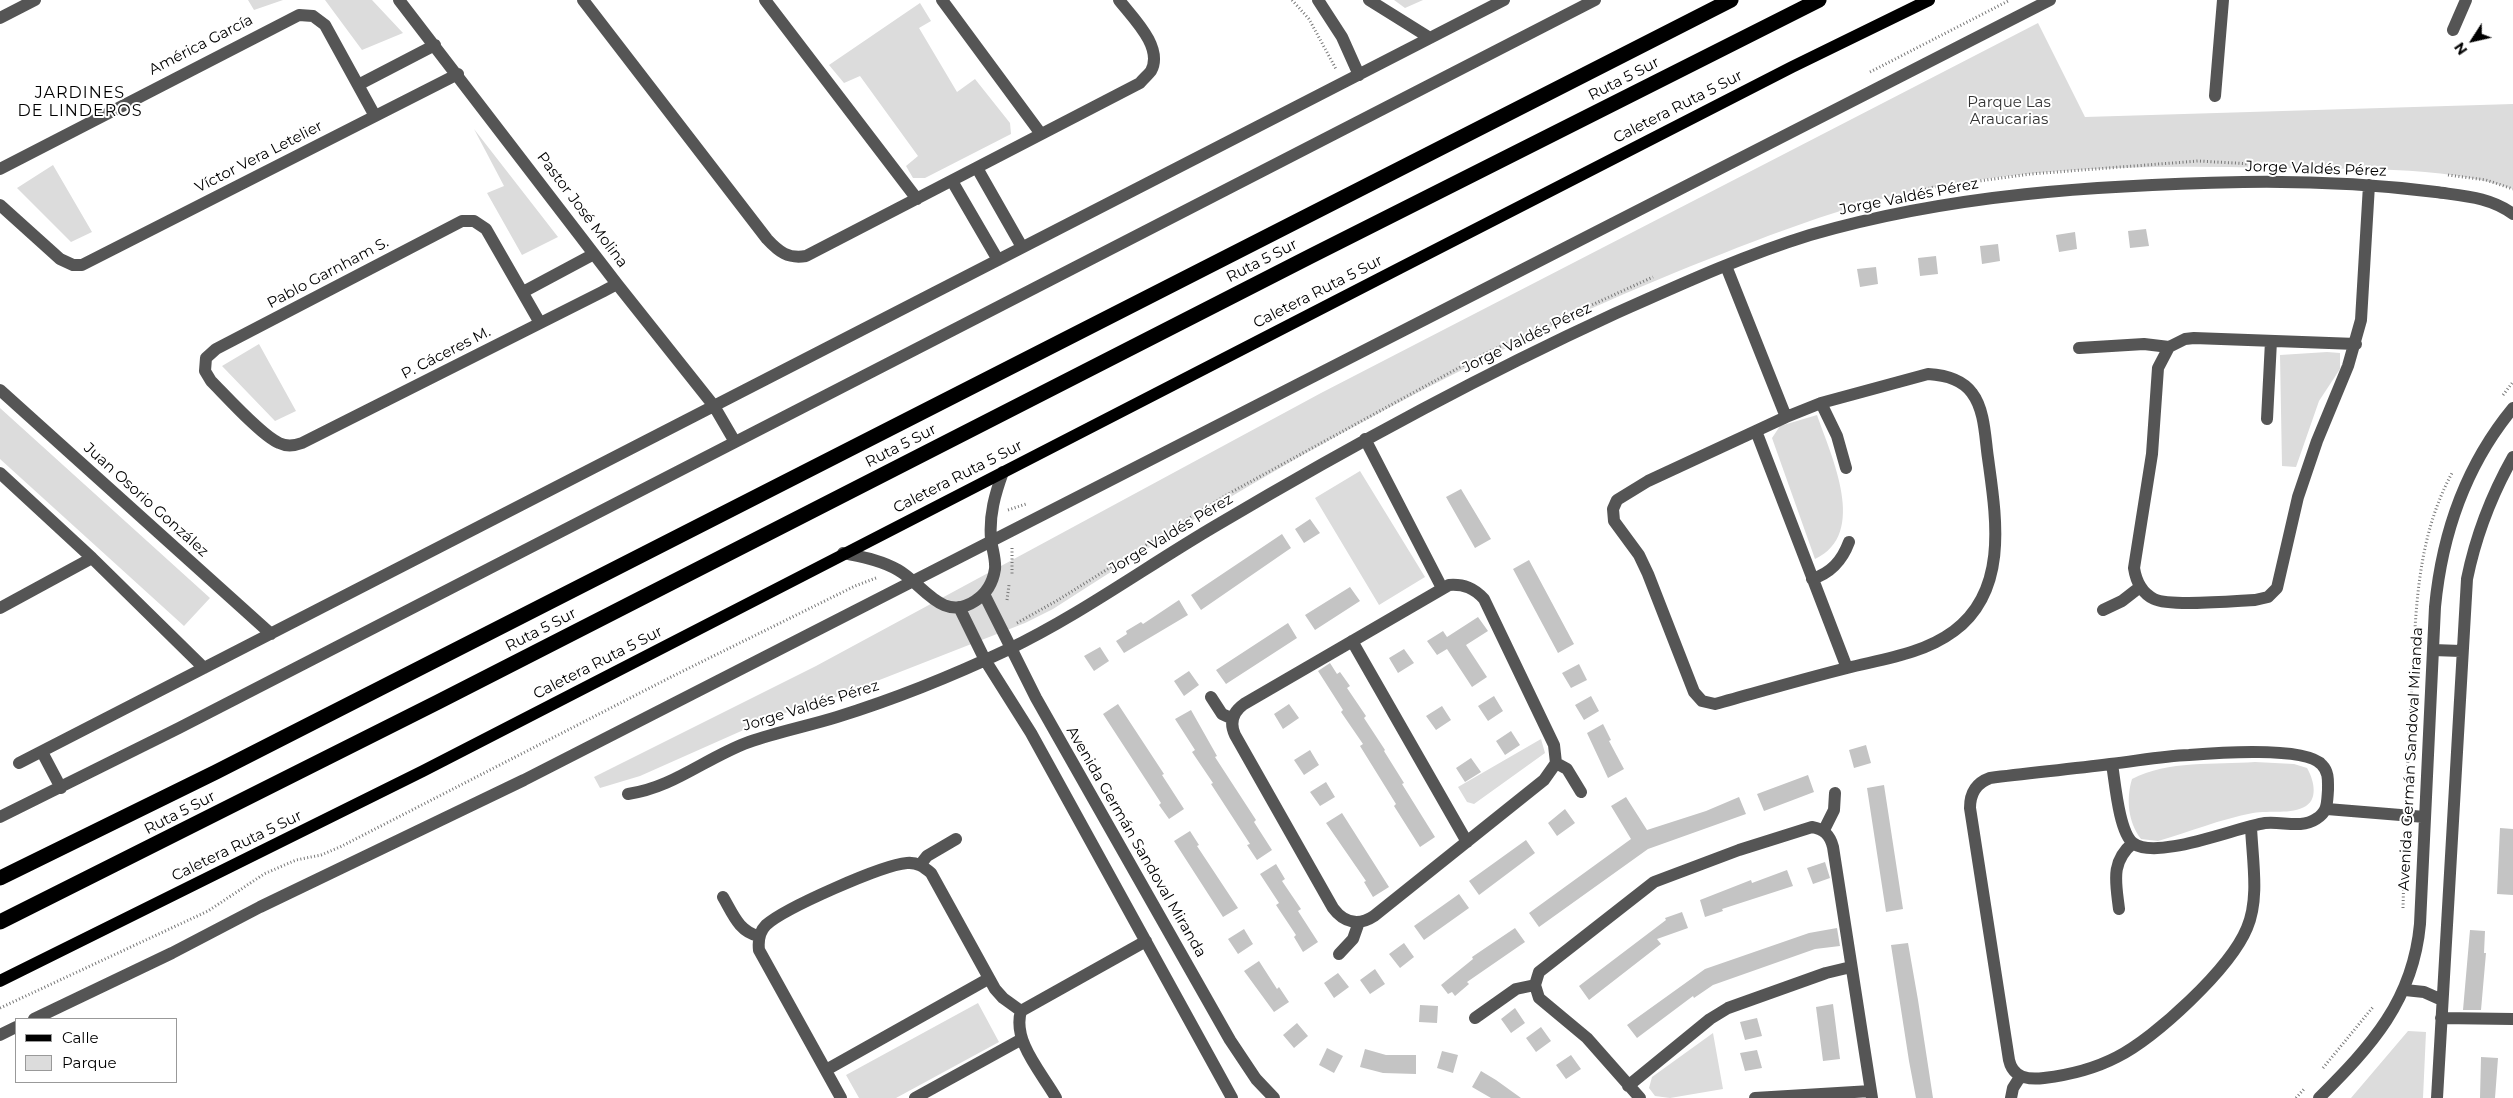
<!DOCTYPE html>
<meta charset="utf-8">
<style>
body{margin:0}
#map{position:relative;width:2513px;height:1098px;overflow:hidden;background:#fff;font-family:Montserrat,sans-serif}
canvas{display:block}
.legend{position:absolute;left:15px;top:1018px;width:162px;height:65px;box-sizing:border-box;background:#fff;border:1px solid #999;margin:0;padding:6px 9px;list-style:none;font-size:15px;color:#000}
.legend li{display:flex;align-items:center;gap:10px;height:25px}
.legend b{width:25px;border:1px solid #999}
.north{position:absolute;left:2448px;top:15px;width:50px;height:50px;-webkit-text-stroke:4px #fff;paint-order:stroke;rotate:235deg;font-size:14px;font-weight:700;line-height:20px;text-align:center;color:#000}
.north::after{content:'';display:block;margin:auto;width:18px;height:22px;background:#000;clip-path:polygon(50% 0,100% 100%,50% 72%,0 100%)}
</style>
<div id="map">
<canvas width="2513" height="1098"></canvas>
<ul class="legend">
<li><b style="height:6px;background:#000"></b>Calle</li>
<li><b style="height:14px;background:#dcdcdc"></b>Parque</li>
</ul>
<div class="north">N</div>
</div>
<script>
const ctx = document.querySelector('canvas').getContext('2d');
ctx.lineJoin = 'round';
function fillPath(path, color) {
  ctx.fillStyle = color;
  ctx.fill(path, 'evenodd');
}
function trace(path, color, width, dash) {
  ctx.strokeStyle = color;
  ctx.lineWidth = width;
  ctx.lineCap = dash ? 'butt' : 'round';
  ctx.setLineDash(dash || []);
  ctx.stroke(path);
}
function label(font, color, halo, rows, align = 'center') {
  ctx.font = font + ' Montserrat,sans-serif';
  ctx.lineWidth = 4;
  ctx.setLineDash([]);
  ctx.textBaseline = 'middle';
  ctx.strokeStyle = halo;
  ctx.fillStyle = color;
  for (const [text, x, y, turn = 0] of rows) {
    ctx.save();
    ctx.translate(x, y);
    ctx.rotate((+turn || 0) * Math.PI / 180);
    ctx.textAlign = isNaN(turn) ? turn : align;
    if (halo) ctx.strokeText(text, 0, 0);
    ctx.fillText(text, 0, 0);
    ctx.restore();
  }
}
fillPath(new Path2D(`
 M248 0H283L254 10Z
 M325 0H372L403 33 362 50Z
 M1394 0H1423L1405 8Z
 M920 3 931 21 919 28 957 92 975 79 1010 123 1011 134 925 178H913L906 166 918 156 860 76 844 83 829 65Z
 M2038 23 2085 117 2513 104V189C2441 164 2348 170 2271 168 2159 165 2045 166 1935 187 1844 204 1759 239 1674 273 1540 328 1412 393 1287 464 1207 509 1130 560 1053 609L1025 623 836 697 775 716 640 776 600 788 594 777 816 666 1321 393Z
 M474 129 558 237 522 255 487 193 504 186Z
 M53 165 92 232 71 242 17 188Z
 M259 344 296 411 275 421 222 366Z
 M2327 352 2340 353V369L2319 401 2296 467 2282 466 2280 355Z
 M0 408 210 598 184 626 0 459Z
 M1817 415C1831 456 1869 534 1815 559L1772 438 1780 426Z
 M1360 471 1425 577 1379 605 1315 498Z
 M1541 739 1545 753 1474 804 1467 802 1458 787Z
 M2255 762 2294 764 2307 768C2313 778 2319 798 2306 806 2291 815 2270 810 2253 813 2221 819 2189 832 2158 841L2141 839C2128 822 2126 799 2132 779 2168 760 2215 765 2255 762Z
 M978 1003 999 1042 896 1098H859L846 1075Z
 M2408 1031 2426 1032 2423 1098H2351Z
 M1713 1033 1723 1089 1670 1098 1655 1096 1649 1088 1652 1077Z`), '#dcdcdc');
fillPath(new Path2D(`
 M2146 229 2149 246 2130 248 2128 231Z
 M2075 232 2077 249 2059 252 2056 235Z
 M1998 244 2000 261 1982 264 1980 246Z
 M1936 256 1938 274 1920 276 1918 258Z
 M1876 267 1878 284 1860 287 1857 269Z
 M1461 489 1491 539 1475 548 1446 497Z
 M1310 519 1320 533 1304 543 1295 529Z
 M1282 534 1291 548 1201 610 1191 595Z
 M1529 560 1574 644 1558 653 1513 569Z
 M1350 587 1360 601 1315 630 1305 615Z
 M1179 600 1188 615 1124 653 1116 641 1127 634 1126 631 1141 622 1143 624Z
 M1478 617 1488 631 1466 645 1487 677 1472 687 1447 649 1437 655 1427 641 1443 631 1447 637Z
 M1288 623 1297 638 1226 684 1216 670Z
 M1100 647 1109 661 1094 671 1084 656Z
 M1404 649 1414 663 1398 673 1389 658Z
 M1330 663 1337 674 1340 672 1350 686 1347 688 1366 716 1364 718 1385 750 1384 751 1404 783 1402 784 1435 837 1420 847 1394 806 1396 804 1360 746 1363 744 1341 712 1343 710 1318 671Z
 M1579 664 1587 680 1571 688 1562 673Z
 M1189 671 1199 685 1184 696 1174 681Z
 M1494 696 1503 711 1488 721 1478 706Z
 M1591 696 1599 711 1584 720 1575 705Z
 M1118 704 1164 774 1162 775 1184 809 1169 819 1159 805 1161 803 1103 714Z
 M1289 704 1299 718 1283 729 1274 714Z
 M1442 706 1451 720 1436 730 1426 716Z
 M1191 710 1217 756 1215 757 1256 820 1254 822 1272 850 1257 860 1247 845 1250 844 1211 784 1213 783 1192 752 1195 750 1175 719Z
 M1603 724 1611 740 1609 741 1624 769 1608 778 1587 733Z
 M1511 731 1520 745 1505 755 1496 741Z
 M1866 745 1871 763 1854 768 1849 750Z
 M1310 750 1319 765 1304 775 1294 760Z
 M1471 758 1481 772 1465 782 1456 768Z
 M1808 775 1814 792 1764 811 1757 794Z
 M1326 782 1335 797 1320 806 1310 792Z
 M1884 785 1903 909 1886 912 1867 788Z
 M1626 797 1647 830 1706 811 1739 797 1746 814 1648 849 1539 927 1529 913 1631 839 1611 806Z
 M1565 809 1575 823 1557 836 1548 823Z
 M1342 813 1389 887 1373 897 1364 882 1366 881 1326 823Z
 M2500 828 2513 829V895L2497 894Z
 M1190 831 1199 845 1197 846 1238 908 1223 917 1174 841Z
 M1526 840 1535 853 1479 895 1469 881Z
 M1825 862 1830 878 1813 884 1807 868Z
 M1276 864 1285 879 1282 881 1301 909 1298 911 1318 942 1303 952 1294 937 1296 935 1276 905 1279 903 1260 874Z
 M1787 870 1793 886 1722 909 1723 911 1705 917 1700 900 1751 880 1752 883Z
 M1459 894 1469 908 1424 940 1414 926Z
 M1682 912 1688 928 1657 939 1661 944 1589 1000 1579 986 1666 920 1665 918Z
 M1515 928 1525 942 1467 982 1469 984 1455 996 1452 992 1448 994 1441 985 1473 959 1472 957Z
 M1837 928 1840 946 1815 949 1713 985 1694 998 1693 996 1637 1038 1627 1025 1705 969 1809 933Z
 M1244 929 1253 944 1238 954 1228 939Z
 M2470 930 2485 931 2484 953H2486L2481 1010H2463Z
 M1404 943 1414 957 1400 968 1389 954Z
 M1908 943 1918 1000 1933 1098H1916L1909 1061 1891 945Z
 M1259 961 1277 989 1279 987 1289 1002 1274 1012 1244 971Z
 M1375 969 1385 984 1370 994 1360 980Z
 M1338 973 1349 987 1334 998 1324 983Z
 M1833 1004 1840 1059 1823 1061 1816 1007Z
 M1420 1005 1438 1006 1437 1023 1419 1022Z
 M1515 1008 1525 1023 1511 1033 1501 1019Z
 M1757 1018 1762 1036 1745 1040 1740 1022Z
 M1297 1023 1308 1036 1294 1048 1283 1035Z
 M1541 1027 1551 1041 1536 1052 1526 1038Z
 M1327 1048 1343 1056 1334 1073 1319 1065Z
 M1365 1049 1386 1055H1416V1074L1383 1073 1360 1067Z
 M1757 1050 1762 1068 1745 1071 1740 1053Z
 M1442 1051 1458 1055 1453 1073 1437 1068Z
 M1571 1055 1581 1069 1566 1079 1556 1065Z
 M2481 1057 2498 1058 2495 1098H2480Z
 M1481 1071 1496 1080 1521 1098H1491L1472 1087Z`), '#c4c4c4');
trace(new Path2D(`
 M1292 0 1309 19 1336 69
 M1870 72 2010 0
 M2448 175 2486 180 2513 189
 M1915 192 1934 187 2031 174 2198 161 2252 164
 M2503 395 2513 382
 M1008 510 1026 504
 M1012 548V574
 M1007 600 1009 585
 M1017 623 1058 600 1228 494 1484 354 1653 277
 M2406 801C2408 757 2410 713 2413 668 2416 601 2419 534 2452 473
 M2403 908 2405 830
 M0 1008 208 911 264 874 296 860 321 855 340 847 673 676 855 586 876 578
 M2323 1068 2373 1007
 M2296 1098 2304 1089`), '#777', 3, [1, 2.5]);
trace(new Path2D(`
 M399 0 617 284 714 406 735 442
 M583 0 767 239C779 252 788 259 806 256L1140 83C1143 79 1148 75 1151 71 1164 47 1132 17 1119 0
 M765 0 917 199
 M942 0 1041 134
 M1318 0 1342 37 1359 75
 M1369 0 1430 38
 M0 18 35 0
 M2453 30 2466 0
 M358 85 435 45
 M2215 96 2223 0
 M977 168 1022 247
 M0 169 299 15 313 16 325 25 375 116
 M952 181 998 260
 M0 205 60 259 73 265H82L458 74
 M1726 266 1786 417
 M523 292 594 254
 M540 323 486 229 474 221H462L216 349 206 358 205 371 211 381C226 396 262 436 279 443 287 447 294 446 302 443L602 292 617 284
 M2356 344 2194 338 2185 339 2169 347 2158 368 2152 454 2134 568C2136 581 2142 593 2154 599 2170 607 2234 601 2255 600L2268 597 2277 588 2298 497 2317 441 2348 366 2361 320 2369 185
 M2079 348 2144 344 2169 347
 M1928 374C1945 375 1962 379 1972 393 1985 410 1985 438 1988 458 1996 517 2009 590 1954 631 1923 654 1883 659 1847 668 1803 679 1759 692 1715 704L1702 701 1694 692 1648 574 1639 555 1614 521 1613 509 1617 500 1648 481 1786 417 1821 403Z
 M0 390 271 634
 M1821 403 1837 436 1846 468
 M2267 419 2271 341
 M1756 431 1847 668
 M1365 439 1442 588
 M0 473 92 558 204 668
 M843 553C862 557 881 560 898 570 923 584 942 623 975 601 986 594 993 582 995 569 996 559 992 549 991 539 989 515 995 494 1003 472
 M1812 579C1831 573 1842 561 1849 542
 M1449 585C1464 584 1474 588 1484 599L1554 745 1556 763 1544 780 1374 916C1359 926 1344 923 1333 908L1235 735C1229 722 1233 712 1244 704Z
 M984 594 1036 698 1230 1040 1256 1079 1274 1098
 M959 607 985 660 1031 733 1232 1098
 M0 608 92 558
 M2103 610 2122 601 2140 587
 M1352 641 1467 842
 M2433 650 2461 651
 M1211 697 1222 714 1233 719
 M42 752 61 788
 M19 763 1504 0
 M1556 763 1567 769 1581 792
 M2112 764C2115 782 2119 832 2133 843 2156 861 2237 827 2265 823 2282 821 2301 829 2316 819 2328 812 2327 803 2328 790 2328 781 2329 772 2322 765 2306 746 2214 753 2189 755 2162 756 2137 761 2110 764 2071 769 2030 773 1990 778 1976 783 1970 793 1970 808L2009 1060C2013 1078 2028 1080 2044 1078 2069 1075 2094 1069 2117 1057 2156 1037 2230 969 2247 928 2260 898 2252 858 2251 826
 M628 794C673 788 707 757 749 742 777 732 808 726 837 717 895 699 952 676 1007 650 1080 615 1147 566 1217 525 1347 448 1475 378 1612 315 1677 286 1742 256 1810 235 1951 194 2098 185 2243 182 2308 181 2372 184 2436 192 2464 196 2490 197 2513 214
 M2327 809 2425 817
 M0 817 179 728 1595 0
 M1824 830 1834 810 1835 793
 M920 865 927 856 956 839
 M723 897C733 914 739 932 759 936
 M2119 909C2116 883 2110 862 2133 843
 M1339 954 1353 939 1359 922
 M2405 990 2424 992 2442 1000
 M1475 1018 1516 989 1535 985
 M2441 1018 2513 1019
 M34 1019 172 953 260 907 524 780 2050 0
 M0 1035 16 1027
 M826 1070 988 979
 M1628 1086 1710 1019 1728 1008 1826 973 1851 967
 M841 1098 759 950C758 941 759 932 766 925 785 908 882 865 907 863 917 862 924 867 931 873L995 989 1003 998 1021 1011
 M915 1098 1022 1039
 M1056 1098C1042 1073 1012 1041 1021 1011L1146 941
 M1640 1098 1587 1038 1539 998 1535 985 1539 972 1654 882 1739 850 1812 827C1824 829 1830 835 1833 847L1872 1098
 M1755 1098 1871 1091
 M2011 1098 2013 1088 2020 1077
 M2319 1098C2371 1046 2413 1001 2420 924L2435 607C2442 534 2466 465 2513 408
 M2437 1098 2467 579C2476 535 2491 496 2513 457`), '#555', 12);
trace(new Path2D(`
 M0 981 423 771 1400 268 1792 67 1929 0`), '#000', 12);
trace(new Path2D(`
 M0 878 216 772 1731 0
 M0 922 438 702 1311 256 1819 0`), '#000', 15);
label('15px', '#000', '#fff', [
 ["América García",201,45,-27],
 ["Ruta 5 Sur",1624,79,-27],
 ["Caletera Ruta 5 Sur",1678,107,-27],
 ["Víctor Vera Letelier",259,157,-27],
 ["Jorge Valdés Pérez",2316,169,2],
 ["Jorge Valdés Pérez",1909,197,-11],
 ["Pastor José Molina",582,210,53],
 ["Ruta 5 Sur",1262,261,-27],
 ["Pablo Garnham S.",328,273,-28],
 ["Caletera Ruta 5 Sur",1318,292,-27],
 ["Jorge Valdés Pérez",1527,338,-26],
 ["P. Cáceres M.",446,353,-27],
 ["Ruta 5 Sur",901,446,-27],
 ["Caletera Ruta 5 Sur",958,477,-27],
 ["Juan Osorio González",146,500,42],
 ["Jorge Valdés Pérez",1171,534,-31],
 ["Ruta 5 Sur",541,630,-27],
 ["Caletera Ruta 5 Sur",598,663,-27],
 ["Jorge Valdés Pérez",811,706,-17],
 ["Avenida Germán Sandoval Miranda",2411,759,-87],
 ["Ruta 5 Sur",180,813,-27],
 ["Avenida Germán Sandoval Miranda",1136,842,60],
 ["Caletera Ruta 5 Sur",237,846,-26]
]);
label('15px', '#333', '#fff', [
 ["Parque Las",2009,103],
 ["Araucarias",2009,120]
]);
ctx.letterSpacing = '1px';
label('16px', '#000', '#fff', [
 ["JARDINES",80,93],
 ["DE LINDEROS",80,111]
]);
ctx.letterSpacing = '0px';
</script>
